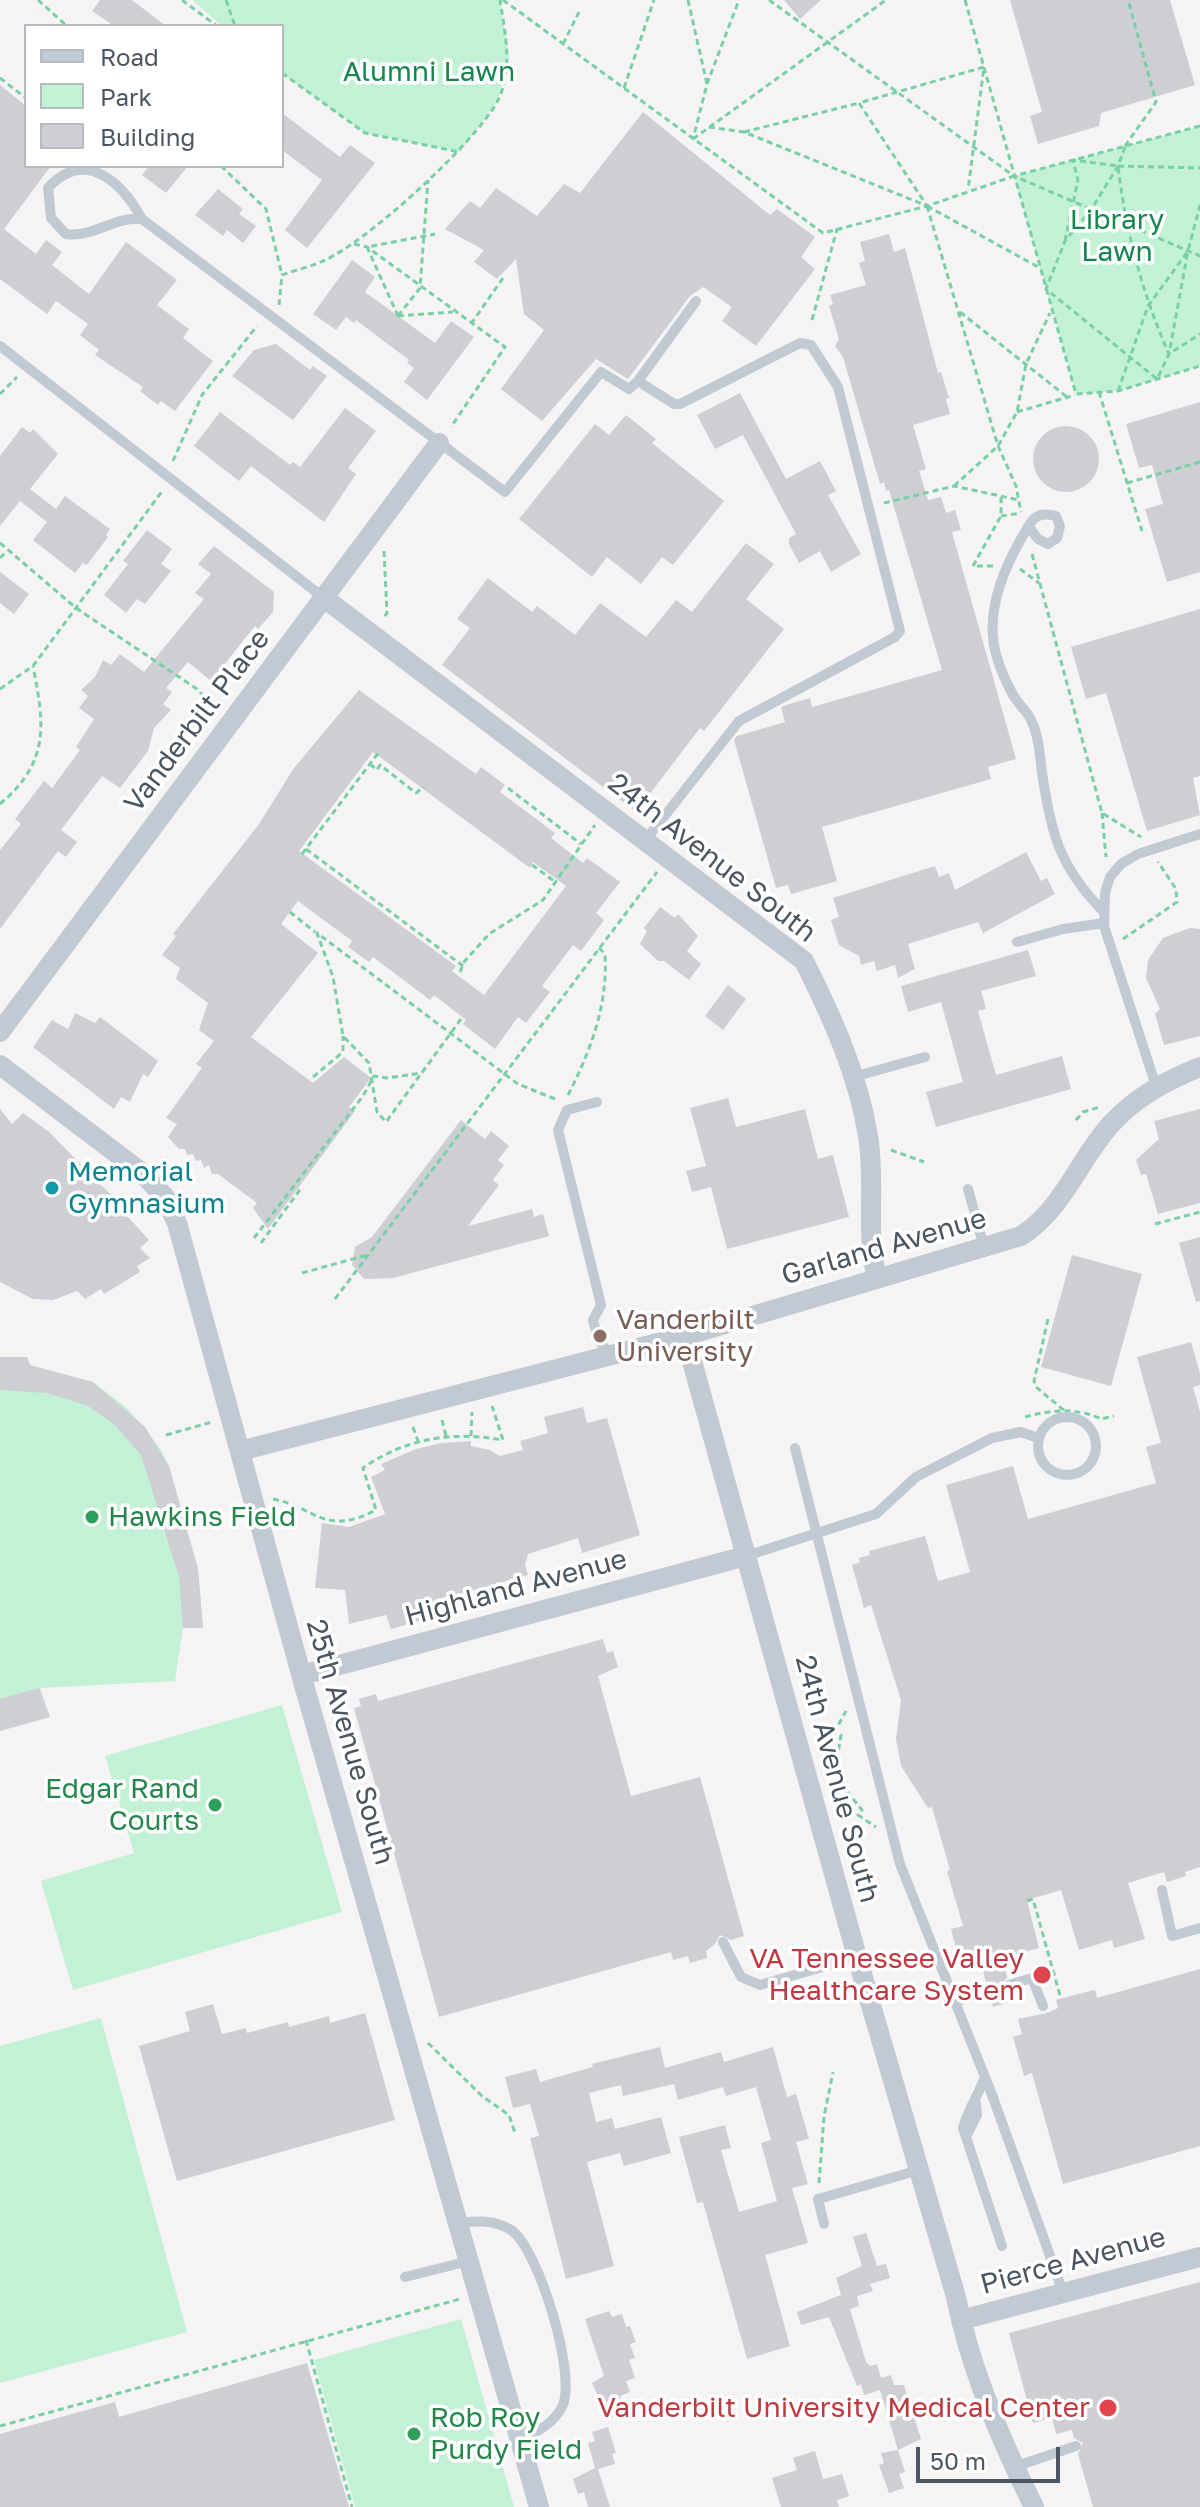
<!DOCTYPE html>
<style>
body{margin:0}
#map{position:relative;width:1200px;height:2507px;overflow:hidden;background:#f5f3f3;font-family:"Golos Text",sans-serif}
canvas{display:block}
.legend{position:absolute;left:24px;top:24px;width:260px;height:144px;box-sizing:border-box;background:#fff;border:2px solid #b7bbc0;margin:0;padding:10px 14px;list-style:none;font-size:24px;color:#4a5661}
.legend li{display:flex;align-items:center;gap:16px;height:40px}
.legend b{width:40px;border:2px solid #b7bbc0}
.scale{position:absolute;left:916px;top:2447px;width:144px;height:36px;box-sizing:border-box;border:4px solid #4a5661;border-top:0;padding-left:10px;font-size:24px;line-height:28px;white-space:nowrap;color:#4a5661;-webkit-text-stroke:6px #fff;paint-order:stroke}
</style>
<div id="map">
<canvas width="1200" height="2507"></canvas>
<ul class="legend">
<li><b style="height:10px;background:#c1cad2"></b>Road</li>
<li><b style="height:22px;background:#c3f1d5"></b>Park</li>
<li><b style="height:22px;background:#cdcfd5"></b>Building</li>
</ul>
<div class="scale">50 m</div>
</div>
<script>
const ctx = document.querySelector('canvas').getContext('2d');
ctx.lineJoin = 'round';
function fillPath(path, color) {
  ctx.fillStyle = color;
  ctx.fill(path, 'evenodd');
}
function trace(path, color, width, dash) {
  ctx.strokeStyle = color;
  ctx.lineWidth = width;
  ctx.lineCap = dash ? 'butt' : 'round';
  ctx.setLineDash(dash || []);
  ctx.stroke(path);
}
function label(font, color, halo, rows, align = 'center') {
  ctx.font = font + ' "Golos Text",sans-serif';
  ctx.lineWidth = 7;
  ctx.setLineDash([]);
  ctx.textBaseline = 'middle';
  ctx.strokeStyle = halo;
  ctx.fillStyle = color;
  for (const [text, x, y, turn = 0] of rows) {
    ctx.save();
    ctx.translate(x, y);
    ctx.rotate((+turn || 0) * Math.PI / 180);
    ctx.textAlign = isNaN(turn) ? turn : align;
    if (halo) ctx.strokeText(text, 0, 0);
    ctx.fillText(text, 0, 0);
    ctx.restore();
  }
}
fillPath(new Path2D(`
 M192 0H500L509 57 498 100 460 152 365 133 282 73V26H222Z
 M1200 126V366L1118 391 1076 394 1014 176Z
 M0 1357H27L30 1366 93 1382 127 1408 160 1448 169 1466 198 1569 203 1628H183L175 1681 40 1688 50 1717 0 1731Z
 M282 1705 342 1912 73 1990 41 1881 134 1853 105 1756Z
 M101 2018 187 2332 0 2383V2046Z
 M461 2319 514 2507H355L314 2360Z`), '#c3f1d5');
fillPath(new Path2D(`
 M100 0H132L166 26H114L92 11Z
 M784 0H821L800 19Z
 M1010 0H1170L1195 85 1101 113 1099 126 1038 144 1030 116 1042 112Z
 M0 85 26 106V166H51L4 229 36 254 46 240 62 252 52 265 89 294 126 242 177 280 157 305 189 329 183 338 213 361 175 411 161 401 158 405 140 391 143 387 95 355 99 350 80 335 88 324 56 301 47 314 0 279Z
 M643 112 770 215 777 209 815 237 801 257 815 269 756 346 722 321 732 307 703 287 690 296 628 379 596 359 542 421 501 389 544 330 524 314 516 259 497 279 474 262 484 250 445 229 470 201 480 208 496 188 537 216 564 184 580 193Z
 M282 113 340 157 350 145 375 163 307 248 285 230 322 180 282 150Z
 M149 166H188L166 193 142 175Z
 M218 189 243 209 239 214 256 226 243 243 227 230 223 236 195 215Z
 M889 234 894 252 905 248 938 373 941 372 949 398 946 399 950 414 913 425 926 469 919 471 928 500 941 497 946 513 955 510 961 530 952 532 1016 759 988 767 991 779 822 827 837 881 791 894 788 885 776 888 734 740 737 736 785 722 781 707 786 705 810 698 812 707 942 670 889 490 886 491 884 482 880 484 843 357 835 346 839 339 829 306 833 304 830 295 866 285 859 263 865 261 860 242Z
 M352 260 375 277 365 292 435 343 451 321 474 337 427 400 404 382 414 368 407 363 409 360 356 320 354 323 346 317 336 330 313 314Z
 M276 344 310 370 313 366 327 376 293 420 232 376 254 350Z
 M740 393 786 479 820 461 836 491 828 495 861 554 831 572 820 551 799 563 789 544V538L796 534 743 435 715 449 697 415Z
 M1200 402V572L1167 582 1145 509 1163 504 1152 465 1139 468 1126 424Z
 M345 408 376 431 348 468 356 474 324 522 251 466 239 481 194 446 220 412 290 465 293 462 300 467Z
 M626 415 656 439 652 443 724 501 673 565 662 557 641 584 607 557 592 577 519 519 595 424 609 435Z
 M1033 459a33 33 0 1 1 66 0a33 33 0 1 1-66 0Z
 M22 427 30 433 33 429 58 454 30 489 56 509 65 496 110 529 106 535 108 537 87 565 83 563 75 573 33 540 47 522 20 501 0 526V456Z
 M147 530 172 549 161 564 171 571 145 604 137 599 126 613 104 595 128 564 123 561Z
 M746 543 774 564 746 599 784 629 704 731 700 728 636 812 442 665 470 628 457 619 488 578 532 612 537 606 575 635 600 603 646 637 676 600 692 612Z
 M214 546 274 592 273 612 258 629 255 626 211 681 188 662 166 688 172 692 163 704 171 710 154 728 148 751 120 788 102 776 61 830 77 842 66 857 58 851 0 929V850L21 824 15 819 44 781 52 788 80 750 76 747 94 719 79 708 88 696 81 690 95 677 103 660 111 665 120 654 144 672 204 599 195 593 211 574 198 564Z
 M0 572 29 594 14 614 0 603Z
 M1200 609V776L1193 778 1200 815 1147 831 1106 693 1086 699 1071 647Z
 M359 690 476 774 481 767 505 785 500 792 555 833 551 838 583 863 587 858 620 882 596 913 604 920 581 951 573 945 542 986 550 992 526 1023 518 1017 495 1049 463 1024 466 1020 434 995 430 1000 373 957 369 962 348 947 352 941 298 901 281 924 318 953 251 1037 313 1083 344 1057 371 1078 349 1107 355 1111 268 1229 253 1208 257 1203 218 1174H212L209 1165 204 1168 201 1160 196 1161 193 1154 187 1155 185 1149H179L168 1137 177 1124 166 1118 202 1068 196 1064 214 1041 199 1030 208 1003 176 979 180 968 162 955 176 936 173 934 259 824 294 768ZM373 752 530 868 533 862 566 886 484 995 452 971 456 966 299 851Z
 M1026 852 1041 881 1047 878 1055 894 983 933 978 922 908 944 915 969 898 978 895 965 877 971 874 961 861 965 859 956 839 945 831 920 839 917 833 898 935 866 939 877 949 873 955 890Z
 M660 907 675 918 678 914 698 936 687 951 701 964 689 980 664 961H658L640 944 647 931 644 928Z
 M1190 928 1200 929V1036L1164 1045 1155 1014 1160 1009 1146 978 1148 960 1163 938Z
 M1028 950 1036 976 981 991 986 1009 978 1011 996 1075 1062 1056 1071 1089 936 1127 926 1092 963 1082 941 1002 908 1012 901 986Z
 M728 985 746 999 723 1030 705 1016Z
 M75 1013 95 1023 100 1017 158 1061 148 1077 143 1074 130 1102 121 1097 114 1109 33 1047 52 1020 68 1029Z
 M728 1098 736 1127 805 1109 818 1159 833 1155 849 1217 727 1249 711 1187 692 1192 686 1171 706 1166 690 1108Z
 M0 1109 12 1124 23 1113 48 1131 121 1205 118 1206 149 1240 140 1248 150 1258 137 1266 140 1272 104 1294 101 1289 85 1299 77 1291 53 1300 33 1299 0 1282Z
 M1200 1109V1203L1158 1214 1146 1174 1141 1175 1136 1160 1159 1139 1154 1121Z
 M461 1120 485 1139 491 1131 509 1146 498 1160 504 1165 493 1180 499 1185 468 1226 532 1209 534 1217 543 1214 549 1236 393 1278 364 1279 352 1265 355 1247 372 1237Z
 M1200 1237V1301L1196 1302 1179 1243Z
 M1072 1255 1142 1274 1111 1386 1041 1367Z
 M1191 1342 1200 1373V1385L1193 1387 1200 1412V1867L1185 1872 1186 1876 1167 1882 1164 1872 1128 1883 1145 1939 1114 1948 1112 1940 1079 1950 1061 1890 1027 1900 1039 1948 1002 1958 1007 1977 1001 1987 1011 1993 1014 2001 993 2007 990 1998 996 1988 986 1982 981 1964 962 1970 951 1929 963 1926 947 1871 950 1870 932 1807 928 1808 901 1766 896 1739 901 1700 871 1605 864 1608 852 1565 860 1562 859 1558 870 1555 869 1551 925 1536 938 1581 970 1572 946 1485 1013 1466 1028 1519 1156 1483 1146 1447 1161 1443 1137 1357Z
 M0 1357H27L30 1365 93 1382 145 1427 169 1466 198 1569 203 1628H183L179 1577 141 1455 115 1425 88 1406 47 1393 0 1390Z
 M583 1407 587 1423 607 1418 640 1535 582 1553 578 1538 528 1554 525 1565 528 1575 438 1600 442 1614 391 1629 386 1615 349 1624 345 1590 315 1588 322 1523 349 1527 385 1514 371 1477 385 1470 381 1464 416 1449 442 1443 471 1441V1446L490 1450 500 1456 523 1450 520 1441 548 1433 544 1417Z
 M603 1639 607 1653 613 1651 618 1667 598 1676 631 1796 700 1777 744 1936 731 1940 720 1935 715 1944 706 1951 707 1958 690 1963 688 1956 673 1960 671 1952 439 2017 354 1708 361 1706 359 1699 376 1694 378 1701Z
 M39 1688 50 1717 0 1731V1699Z
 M1200 1969V2146L1063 2184 1032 2073 1024 2076 1013 2037 1022 2034 1018 2019 1047 2013 1058 2008 1056 2000 1074 1995 1095 1990 1097 1998Z
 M213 2004 222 2034 246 2028 247 2033 288 2022 289 2027 329 2016 330 2023 365 2013 395 2120 177 2181 139 2046 190 2031 185 2012Z
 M660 2047 665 2068 721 2052 724 2062 773 2047 787 2097 796 2094 809 2139 796 2142 808 2184 792 2188 808 2243 765 2255 790 2346 747 2359 703 2202 697 2203 679 2137 725 2125 731 2148 721 2150 739 2212 777 2201 761 2143 771 2140 756 2087 726 2096 723 2087 678 2100 674 2084 623 2096 621 2085 589 2093 596 2122 612 2118 615 2129 661 2117 671 2153 624 2166 620 2153 587 2162 614 2266 566 2279 530 2138 539 2136 530 2104 513 2108 505 2077 536 2069 540 2082 593 2067 592 2064Z
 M866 2233 877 2266 886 2264 890 2278 870 2284 873 2291 857 2296 859 2306 850 2309 866 2362 870 2366 877 2364 881 2378 891 2375 894 2385H904L921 2439 898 2450 905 2472 899 2474 904 2488 889 2493 879 2465 884 2463 881 2453 898 2450 880 2390 864 2395 861 2384 857 2386 829 2317 801 2325 797 2312 841 2295 836 2278 862 2266 853 2237Z
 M1200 2282V2507H1093L1078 2454 1083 2443 1074 2438 1072 2430 1056 2434 1052 2418 1033 2423 1009 2333Z
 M609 2311 612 2317 622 2314 626 2327 630 2326 636 2342 630 2344 635 2358 629 2360 635 2378 626 2381 630 2392 620 2396 625 2413 608 2419 592 2383 604 2376 585 2319Z
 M307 2363 349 2507H0V2434L115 2402 119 2417Z
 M608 2427 616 2453 612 2454 615 2464 598 2469 610 2507H588L584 2492 578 2494 573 2479 595 2468 588 2443 595 2441 592 2432Z
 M815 2451 823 2479 842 2474 849 2496 837 2500 839 2507H781L772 2478 797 2470 793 2458Z`), '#cdcfd5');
trace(new Path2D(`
 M38 0 67 26
 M182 0 217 26
 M226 0 235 26
 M503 0 823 233 927 206 1014 176
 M688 0 707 84 693 139
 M769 0 1014 176
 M965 0 1076 394 1118 391 1200 366
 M563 44 580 10
 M282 73 365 133 460 152
 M0 78 26 98
 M707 84 739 0
 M624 88 654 0
 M1200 126 1014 176 1200 256
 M709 127 744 132 927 206 859 103 984 67 968 190
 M744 132 859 103
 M693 139 886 0
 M1125 146 1156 102 1128 0
 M1125 147 1118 166 1091 210 1065 241 1046 289 1157 379 1169 354 1200 334
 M221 166 266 209 282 275
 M1118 166 1200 168
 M927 206 998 446 1016 486 1021 512
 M927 206 1040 268
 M1065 241 1078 180 1073 160 1118 166C1126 232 1142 293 1169 354L1188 251
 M354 244 367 247 505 347 451 427
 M279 305 282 275C295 270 310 267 323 261 367 242 474 144 497 102 514 70 505 34 500 0
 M960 312 1067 397
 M398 316 367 247 435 234
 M398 316 420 288 428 180
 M398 316 453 312
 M812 320 837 229
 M471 324 503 278
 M1118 391 1148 306 1188 251 1200 205
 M1099 392 1142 531
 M0 394 17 377
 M1017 412 1075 395
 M173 461 202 395 257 326
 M1127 483 1200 462
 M954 486 998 446 1017 412 1026 364 1050 313
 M884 503 954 486 1019 500
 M1001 516 1021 513
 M0 543 76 608 197 689 215 708
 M384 551 387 613 384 617
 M1032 554 1102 813 1141 837
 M0 558 7 551
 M993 566H973L1001 516V496
 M1020 569 1039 583
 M0 689 33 666 163 490
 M370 764 377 770 380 765 416 793 424 787
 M508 788 581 844
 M0 804C51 761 44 723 33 666
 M1102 813 1106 857
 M306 849 463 966
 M302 854 379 752
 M532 865 554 881
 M290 912 315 932
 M1123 939 1177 902 1176 889 1158 862
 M460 972 464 962 489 934 543 900 595 825
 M461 1019 386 1122 377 1112 369 1063 343 1036 333 977 317 933 518 1084 555 1099
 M313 1077 343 1052V1036
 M568 1095C591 1050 608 1005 605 954L599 948
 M1076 1120 1083 1112 1100 1107
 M891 1150 924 1162
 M1155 1224 1200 1212
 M254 1238 363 1096 374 1076 387 1078 422 1073
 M261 1243 299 1191 293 1186
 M302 1273 367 1255
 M335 1299 657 872
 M1048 1319 1034 1381 1036 1387 1066 1412
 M1025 1417C1050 1410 1077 1407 1101 1419L1114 1416
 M442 1420 446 1436
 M413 1427 418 1441
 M166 1435 212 1422
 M471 1436 472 1412
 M273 1499C315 1507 325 1537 376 1510L363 1468C406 1438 452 1431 503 1440L492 1406
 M837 1760 841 1735 835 1731 846 1711
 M838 1791 845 1789 862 1810 858 1815 876 1827
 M1027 1901 1033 1899 1061 1999
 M428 2043 482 2096 509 2115 515 2133
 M819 2183 824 2117 833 2072
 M306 2340 352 2507
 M0 2426 460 2299`), '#7ad0a6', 3, [6, 4]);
trace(new Path2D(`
 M142 219C113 216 94 238 66 234L51 218 48 188C85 148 121 181 142 219L505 492 601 372 629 389 638 381 674 404H680L800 343 811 345 838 387 900 631 895 637 739 721 645 841
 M0 346 324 598
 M638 381 696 301
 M1029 527 1038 539 1048 544 1057 538 1060 526 1056 516C1035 510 1031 521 1021 539 1005 567 990 604 993 637 994 655 1004 679 1013 695 1018 704 1027 711 1031 720 1039 736 1040 756 1042 773 1051 833 1059 866 1102 910
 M1017 942 1063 929 1104 923
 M853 1077 925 1057
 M1156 1086 1104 926 1105 893 1110 877 1121 864 1138 854 1200 834
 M597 1102 567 1110 558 1130 601 1305 593 1320 599 1341 610 1354
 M968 1189 984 1247
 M1038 1446a29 29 0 1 1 58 0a29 29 0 1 1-58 0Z
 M795 1448 900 1864 991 2092 1063 2292
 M746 1556 876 1514 916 1477 992 1438 1021 1432 1038 1438
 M1162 1890 1172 1936 1200 1928
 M723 1942 741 1977 760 1985 857 1957
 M1009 1985 1032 1978 1043 2006
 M955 2002 988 1990
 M985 2077C978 2096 968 2109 963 2128L1002 2246
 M966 2137 977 2115 976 2103
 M458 2223C477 2221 494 2219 511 2230 538 2247 578 2377 562 2407 553 2424 537 2433 519 2439
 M824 2224 818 2199 919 2170
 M405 2277 469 2261
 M1014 2467 1076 2446`), '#c1cad2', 10);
trace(new Path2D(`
 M324 598 804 961C832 1017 858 1074 868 1136 876 1183 865 1231 877 1278
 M0 1032 439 443
 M0 1065 141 1172 165 1197 177 1223 306 1692 539 2507
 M685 1336 857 1957 956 2297C970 2369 1001 2441 1034 2507
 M240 1451 685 1336 1021 1236C1064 1208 1078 1161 1111 1124 1137 1096 1166 1081 1200 1067
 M302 1675 746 1556
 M961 2320 1200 2257`), '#c1cad2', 20);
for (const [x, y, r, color] of [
 [52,1188,8,"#0f9aa8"],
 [600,1336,8,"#8d6e63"],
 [92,1517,8,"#2e9e5b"],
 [215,1805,8,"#2e9e5b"],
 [1042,1975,10,"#e0444e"],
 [1108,2408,10,"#e0444e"],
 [414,2434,8,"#2e9e5b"]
]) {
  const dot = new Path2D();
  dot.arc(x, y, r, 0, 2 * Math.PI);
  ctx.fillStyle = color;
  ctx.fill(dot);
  trace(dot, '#fff', 3);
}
label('28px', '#17864f', '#fff', [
 ["Alumni Lawn",429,72],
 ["Library",1117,220],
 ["Lawn",1117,252]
]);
label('28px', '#4a5661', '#fff', [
 ["Vanderbilt Place",197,721,-53],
 ["24th Avenue South",712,858,38],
 ["Garland Avenue",884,1247,-16],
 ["Highland Avenue",516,1588,-15],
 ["25th Avenue South",350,1742,74],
 ["24th Avenue South",837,1779,75],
 ["Pierce Avenue",1073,2261,-15]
]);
label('28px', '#0d838f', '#fff', [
 ["Memorial",68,1172],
 ["Gymnasium",68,1204]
], 'left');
label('28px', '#785e54', '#fff', [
 ["Vanderbilt",616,1320],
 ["University",616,1352]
], 'left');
label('28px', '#27864d', '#fff', [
 ["Hawkins Field",108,1517],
 ["Edgar Rand",199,1789,"right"],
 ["Courts",199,1821,"right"],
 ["Rob Roy",430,2418],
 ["Purdy Field",430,2450]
], 'left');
label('28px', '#be3a42', '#fff', [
 ["VA Tennessee Valley",1024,1959],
 ["Healthcare System",1024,1991],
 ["Vanderbilt University Medical Center",1090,2408]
], 'right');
</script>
